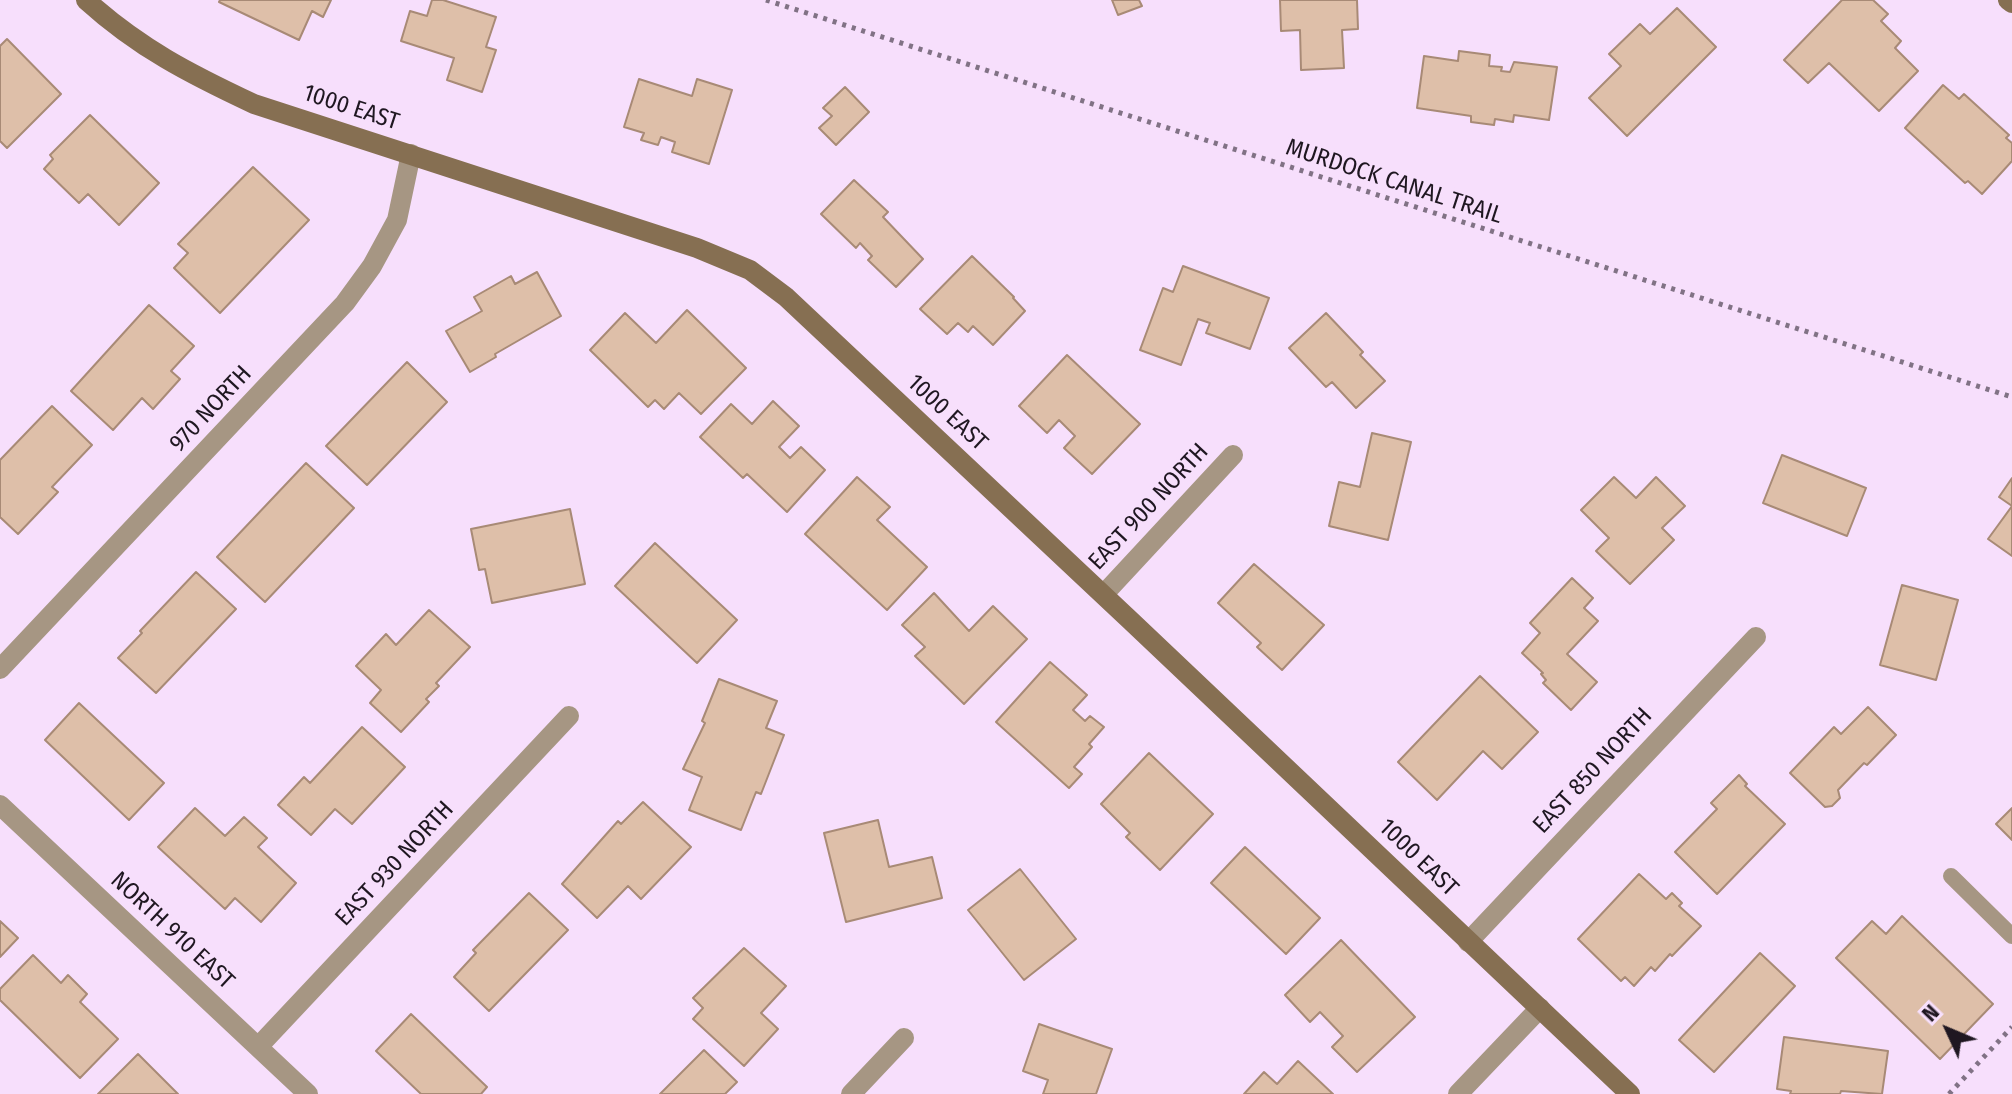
<!DOCTYPE html>
<style>
body{margin:0}
#map{position:relative;width:2012px;height:1094px;overflow:hidden;background:#f7dffc;font-family:"Fira Sans Condensed",sans-serif}
canvas{display:block}
.north{position:absolute;left:1908px;top:990px;width:80px;height:80px;-webkit-text-stroke:6px #f7dffc;paint-order:stroke;rotate:314deg;font-size:22px;font-weight:700;line-height:32px;text-align:center;color:#1f1721}
.north::after{content:'';display:block;margin:auto;width:28px;height:36px;background:#1f1721;clip-path:polygon(50% 0,100% 100%,50% 72%,0 100%)}
</style>
<div id="map">
<canvas width="2012" height="1094"></canvas>
<div class="north">N</div>
</div>
<script>
const ctx = document.querySelector('canvas').getContext('2d');
ctx.lineJoin = 'round';
function fillPath(path, color) {
  ctx.fillStyle = color;
  ctx.fill(path, 'evenodd');
}
function trace(path, color, width, dash) {
  ctx.strokeStyle = color;
  ctx.lineWidth = width;
  ctx.lineCap = dash ? 'butt' : 'round';
  ctx.setLineDash(dash || []);
  ctx.stroke(path);
}
function label(font, color, halo, rows, align = 'center') {
  ctx.font = font + ' "Fira Sans Condensed",sans-serif';
  ctx.lineWidth = 7;
  ctx.setLineDash([]);
  ctx.textBaseline = 'middle';
  ctx.strokeStyle = halo;
  ctx.fillStyle = color;
  for (const [text, x, y, turn = 0] of rows) {
    ctx.save();
    ctx.translate(x, y);
    ctx.rotate((+turn || 0) * Math.PI / 180);
    ctx.textAlign = isNaN(turn) ? turn : align;
    if (halo) ctx.strokeText(text, 0, 0);
    ctx.fillText(text, 0, 0);
    ctx.restore();
  }
}
const building = new Path2D(`
 M220 0H331L323 17 312 11 299 40 219 2Z
 M432 0H443L496 17 486 47 496 50 482 92 447 80 454 58 401 41 410 11 427 16Z
 M1112 0H1139L1142 6 1118 15Z
 M1280 0H1357L1358 29 1342 30 1344 68 1301 70 1300 30 1281 31Z
 M1842 0H1873L1888 14 1881 21 1901 41 1895 48 1918 71 1879 111 1829 63 1808 83 1784 60Z
 M1677 8 1716 47 1627 136 1589 98 1621 66 1609 54 1640 24 1650 34Z
 M7 39 61 94 7 148 0 141V46Z
 M1459 51 1490 55 1489 66 1502 67 1501 71 1510 72 1514 62 1557 67 1549 120 1514 115 1513 122 1495 119 1494 125 1471 122V116L1417 108 1424 56 1458 61Z
 M639 79 692 96 697 79 732 90 709 164 672 152 675 142 661 137 658 145 641 140 644 133 624 127Z
 M1943 85 1959 99 1964 94 2009 135 2006 138 2012 143V161L1982 194 1968 181 1965 183 1905 128Z
 M845 87 869 112 836 145 819 128 832 116 823 108Z
 M90 115 159 183 119 225 88 194 79 203 44 169 53 159 50 155Z
 M253 167 309 220 220 313 174 268 188 253 178 244Z
 M854 180 888 212 883 217 923 259 896 287 868 260 872 256 860 243 856 248 821 214Z
 M972 256 1014 297 1013 298 1025 311 993 345 973 326 968 332 958 323 947 334 920 309Z
 M1183 266 1269 298 1250 349 1206 333 1210 323 1198 319 1181 365 1140 350 1163 288 1173 292Z
 M537 272 561 316 495 354 496 357 470 372 446 331 482 311 474 297 511 276 515 284Z
 M149 305 194 346 171 371 180 379 153 409 142 398 113 430 71 391Z
 M687 310 746 368 701 414 679 393 664 409 655 400 648 407 590 350 625 313 656 343Z
 M1326 313 1363 352 1360 355 1385 381 1356 408 1332 382 1326 387 1289 348Z
 M1067 355 1140 424 1092 474 1064 448 1075 436 1059 420 1047 433 1019 406Z
 M407 362 447 402 367 485 326 446Z
 M773 401 799 426 779 447 790 458 801 447 825 470 787 512 747 474 743 478 700 437 731 404 752 424Z
 M52 406 92 445 52 487 58 492 18 534 0 517V460Z
 M1372 433 1411 442 1388 540 1329 526 1339 482 1360 487Z
 M1782 455 1866 488 1847 536 1763 503Z
 M306 463 354 508 265 602 217 557Z
 M857 477 890 507 877 520 927 567 887 610 805 534Z
 M1614 477 1636 498 1656 477 1685 506 1662 528 1674 540 1630 584 1596 551 1609 538 1581 510Z
 M2012 478V556L1988 539 2012 506 1999 497Z
 M570 509 585 584 492 603 485 569 479 570 471 529Z
 M655 543 737 620 697 663 615 586Z
 M1254 564 1324 625 1282 670 1257 647 1261 643 1218 603Z
 M196 572 236 609 156 693 118 658 142 633 140 631Z
 M1572 578 1593 598 1584 608 1598 621 1567 654 1597 682 1571 710 1543 683 1546 680 1541 674 1543 673 1522 653 1540 633 1530 623Z
 M1902 585 1958 600 1936 680 1880 665Z
 M934 593 969 631 993 606 1027 639 964 704 915 656 925 647 902 625Z
 M429 610 470 647 436 683 439 686 426 699 429 702 401 732 370 703 381 690 356 666 386 634 396 645Z
 M1050 662 1087 695 1073 710 1085 721 1090 716 1104 727 1089 744 1092 747 1074 767 1082 774 1069 788 996 722Z
 M1480 676 1538 732 1502 769 1483 751 1437 800 1398 762Z
 M719 679 777 701 766 728 784 735 761 794 756 792 741 830 689 810 702 777 683 769 705 723 702 721Z
 M79 703 164 783 129 820 45 740Z
 M1868 707 1896 735 1867 765 1864 763 1838 790 1840 798 1832 806 1825 807 1790 773 1834 727 1841 734Z
 M362 727 405 767 352 824 335 809 311 835 278 805 304 777 310 783Z
 M1149 753 1213 814 1160 870 1126 837 1130 833 1101 804Z
 M1739 775 1747 784 1745 786 1785 824 1717 894 1675 852 1717 809 1711 803Z
 M643 802 691 847 641 899 628 886 597 918 562 884 618 821 621 824Z
 M195 808 225 836 244 817 267 838 258 847 296 883 261 922 235 898 225 909 158 847Z
 M2012 808V840L1996 824Z
 M878 820 889 867 932 857 942 898 846 922 824 833Z
 M1245 847 1320 918 1286 954 1211 883Z
 M1020 869 1076 939 1024 980 968 910Z
 M1639 874 1666 899 1672 893 1682 903 1679 906 1701 926 1672 956 1670 954 1655 971 1651 967 1634 986 1625 977 1621 981 1578 939Z
 M529 893 568 930 489 1011 454 977 476 953 473 950Z
 M1902 916 1993 1004 1940 1059 1836 958 1872 921 1886 934Z
 M0 921 18 938 0 957Z
 M1341 940 1415 1017 1357 1072 1332 1047 1343 1036 1320 1012 1310 1022 1285 995Z
 M744 948 786 986 761 1013 778 1029 744 1066 693 1019 703 1008 693 998Z
 M1760 953 1795 986 1714 1072 1679 1040Z
 M33 955 61 983 68 975 87 994 80 1002 118 1039 80 1078 0 1000V989Z
 M411 1014 487 1087 481 1094H421L376 1051Z
 M1039 1024 1112 1049 1096 1094H1043L1048 1080 1023 1071Z
 M1784 1037 1888 1051 1882 1094 1841 1091 1840 1094H1790L1791 1091 1777 1089Z
 M704 1050 737 1082 725 1094H660Z
 M138 1054 178 1094H98Z
 M1298 1061 1333 1094H1244L1264 1072 1277 1084Z`);
fillPath(building, '#debfa9');
trace(building, '#a88a76', 2);
trace(new Path2D(`
 M766 0 2012 397
 M1949 1094 2012 1027`), '#817285', 5, [4, 6]);
trace(new Path2D(`
 M1951 876 2012 936`), '#a69683', 16);
trace(new Path2D(`
 M1104 594 1233 455
 M0 669 345 303 372 266 397 220 411 154
 M0 805 308 1094
 M1468 942 1756 637
 M258 1047 569 716
 M851 1094 904 1038
 M1458 1094 1540 1008`), '#a69683', 20);
trace(new Path2D(`
 M86 0C139 48 190 74 254 104L697 248 750 270 786 297 1131 621 1630 1094
 M2008 0 2012 3`), '#866f52', 20);
label('24px', '#1f1721', '#f7dffc', [
 ["1000 EAST",351,108,18],
 ["MURDOCK CANAL TRAIL",1394,182,18],
 ["970 NORTH",211,409,-47],
 ["1000 EAST",947,413,43],
 ["EAST 900 NORTH",1149,507,-47],
 ["EAST 850 NORTH",1593,771,-47],
 ["1000 EAST",1418,858,44],
 ["EAST 930 NORTH",395,864,-47],
 ["NORTH 910 EAST",172,931,43]
]);
</script>
